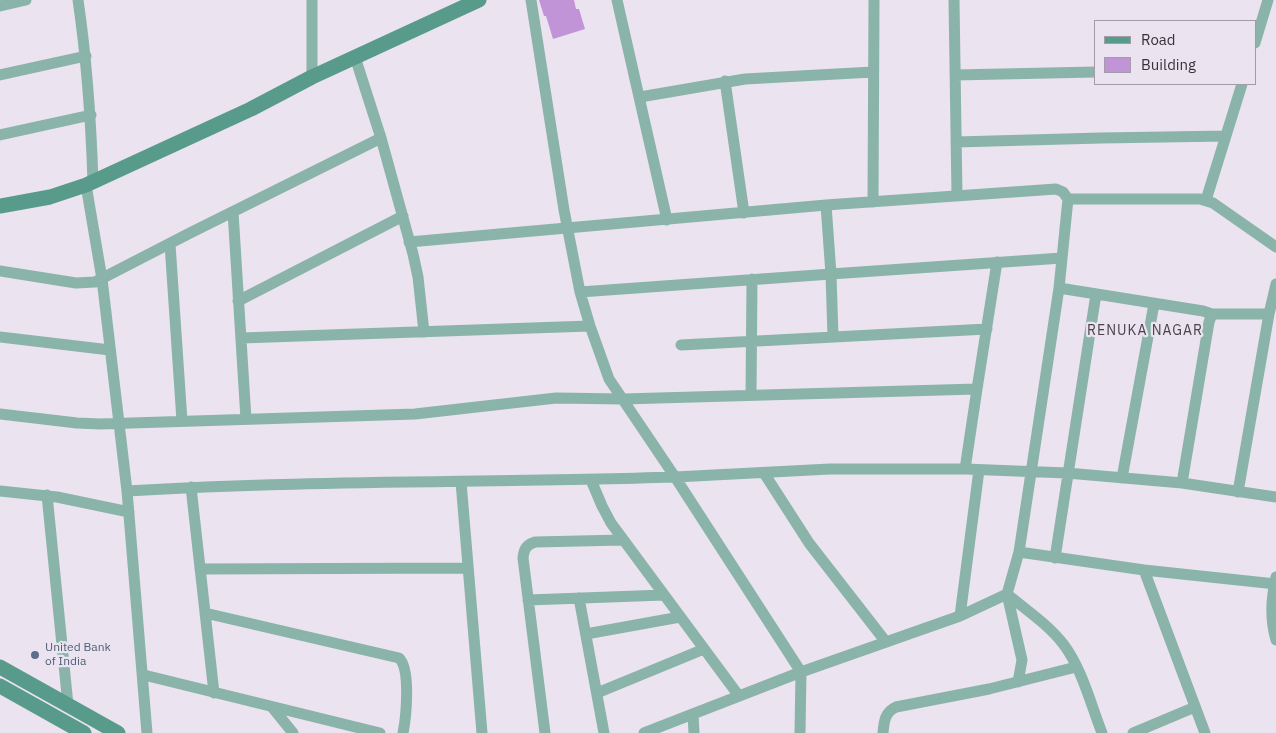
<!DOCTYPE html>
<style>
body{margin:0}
#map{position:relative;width:1276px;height:733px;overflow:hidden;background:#ebe3f0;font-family:"IBM Plex Sans",sans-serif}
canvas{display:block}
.legend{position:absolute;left:1094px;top:20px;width:162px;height:65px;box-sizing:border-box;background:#ebe3f0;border:1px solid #a39ca6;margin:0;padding:6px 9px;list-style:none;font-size:15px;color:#363238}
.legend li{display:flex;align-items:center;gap:10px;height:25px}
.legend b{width:25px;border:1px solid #a39ca6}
</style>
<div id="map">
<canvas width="1276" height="733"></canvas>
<ul class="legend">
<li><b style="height:6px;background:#589b8b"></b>Road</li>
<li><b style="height:14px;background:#c194d8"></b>Building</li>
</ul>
</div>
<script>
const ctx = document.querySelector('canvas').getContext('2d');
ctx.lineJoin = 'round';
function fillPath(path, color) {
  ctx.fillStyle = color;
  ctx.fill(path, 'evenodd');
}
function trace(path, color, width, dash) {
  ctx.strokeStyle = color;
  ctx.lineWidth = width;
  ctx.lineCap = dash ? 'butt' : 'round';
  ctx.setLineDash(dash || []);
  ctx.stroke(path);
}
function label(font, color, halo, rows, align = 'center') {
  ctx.font = font + ' "IBM Plex Sans",sans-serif';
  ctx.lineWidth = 4.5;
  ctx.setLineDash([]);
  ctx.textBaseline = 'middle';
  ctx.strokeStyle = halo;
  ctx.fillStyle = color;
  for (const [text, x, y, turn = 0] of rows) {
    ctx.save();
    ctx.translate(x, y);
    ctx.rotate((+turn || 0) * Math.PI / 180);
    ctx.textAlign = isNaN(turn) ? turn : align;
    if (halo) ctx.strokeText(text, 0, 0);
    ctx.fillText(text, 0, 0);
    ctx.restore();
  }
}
fillPath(new Path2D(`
 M539 0H574L576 9H579L585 29 553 39 546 16H544Z`), '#c194d8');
trace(new Path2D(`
 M78 0C87 61 91 121 93 182
 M312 0V77
 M531 0 564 210 580 292 590 326 609 379 675 477 830 469H965L1067 473 1182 483 1276 497
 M617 0 667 220
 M954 0 957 196
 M0 6 26 0
 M1255 43 1268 0
 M355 57 381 138 413 254 418 277 424 332
 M0 75 86 56
 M955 75 1095 72
 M725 81 744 213
 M640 97 745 79 873 72
 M0 135 91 115
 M956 142 1101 138 1226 136
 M86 185 102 279 127 491 147 733
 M1068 199H1200L1213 203 1276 247
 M1206 200 1242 84
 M873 202 874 0
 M826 205 831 274 1062 258
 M233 212 246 419
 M409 242 826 205 1056 189 1063 192 1068 199 1059 288 1019 552 1144 570 1276 584
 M170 244 182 421
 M0 271 76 283 95 282 190 233 381 138
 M1059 288 1203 311 1212 314 1209 322 1182 483
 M580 292 831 274 833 337
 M238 301 403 216
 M1212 314H1269
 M0 337 110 350
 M241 338 590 326
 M681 345 987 329
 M977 389 997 262
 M751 395 752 279
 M0 414 77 423 100 424 415 414 556 398 623 399 977 389 965 469
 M764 473 809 543 886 642
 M1122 478 1154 304
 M591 480 602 506 611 523 739 696
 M461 482 482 733
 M191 487 214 693
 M0 491 57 497 129 512
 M127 491C309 480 492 483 675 477L801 672 960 616 1007 594 1019 552
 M1238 492 1269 314 1276 284
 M47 495 68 705
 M1055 558 1096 294
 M200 569 468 568
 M1144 570 1205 733
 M1276 577C1271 598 1270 620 1276 640
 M1007 594C1026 610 1049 625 1064 645 1082 669 1091 705 1102 733
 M1007 594 1022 660 1018 682
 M579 598 604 733
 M528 600 664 595
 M205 613 399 658C411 669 406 718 403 733
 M960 616 979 470
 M586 634 680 617
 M144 675 380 733
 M597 693 704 649
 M272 707 293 733
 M693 714 694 733
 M545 733 523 558C524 549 526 545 535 542L623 540
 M644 733 801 672 800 733
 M883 733C884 721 885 712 896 707L989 689 1076 667
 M1133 733 1195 707`), '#8ab4a9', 11);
trace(new Path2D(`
 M0 206 50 197 86 185 251 109 312 77 479 0
 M0 667 118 733
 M0 686 84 733`), '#589b8b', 15);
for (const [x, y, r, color] of [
 [35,655,5,"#5c6f8a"]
]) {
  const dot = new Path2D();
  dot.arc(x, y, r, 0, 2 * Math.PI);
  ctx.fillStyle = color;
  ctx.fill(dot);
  trace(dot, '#ebe3f0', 2);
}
label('12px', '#4e5e75', '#ebe3f0', [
 ["United Bank",45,648],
 ["of India",45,662]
], 'left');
ctx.letterSpacing = '1px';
label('14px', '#49434d', '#ebe3f0', [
 ["RENUKA NAGAR",1145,331]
]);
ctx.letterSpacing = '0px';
</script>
